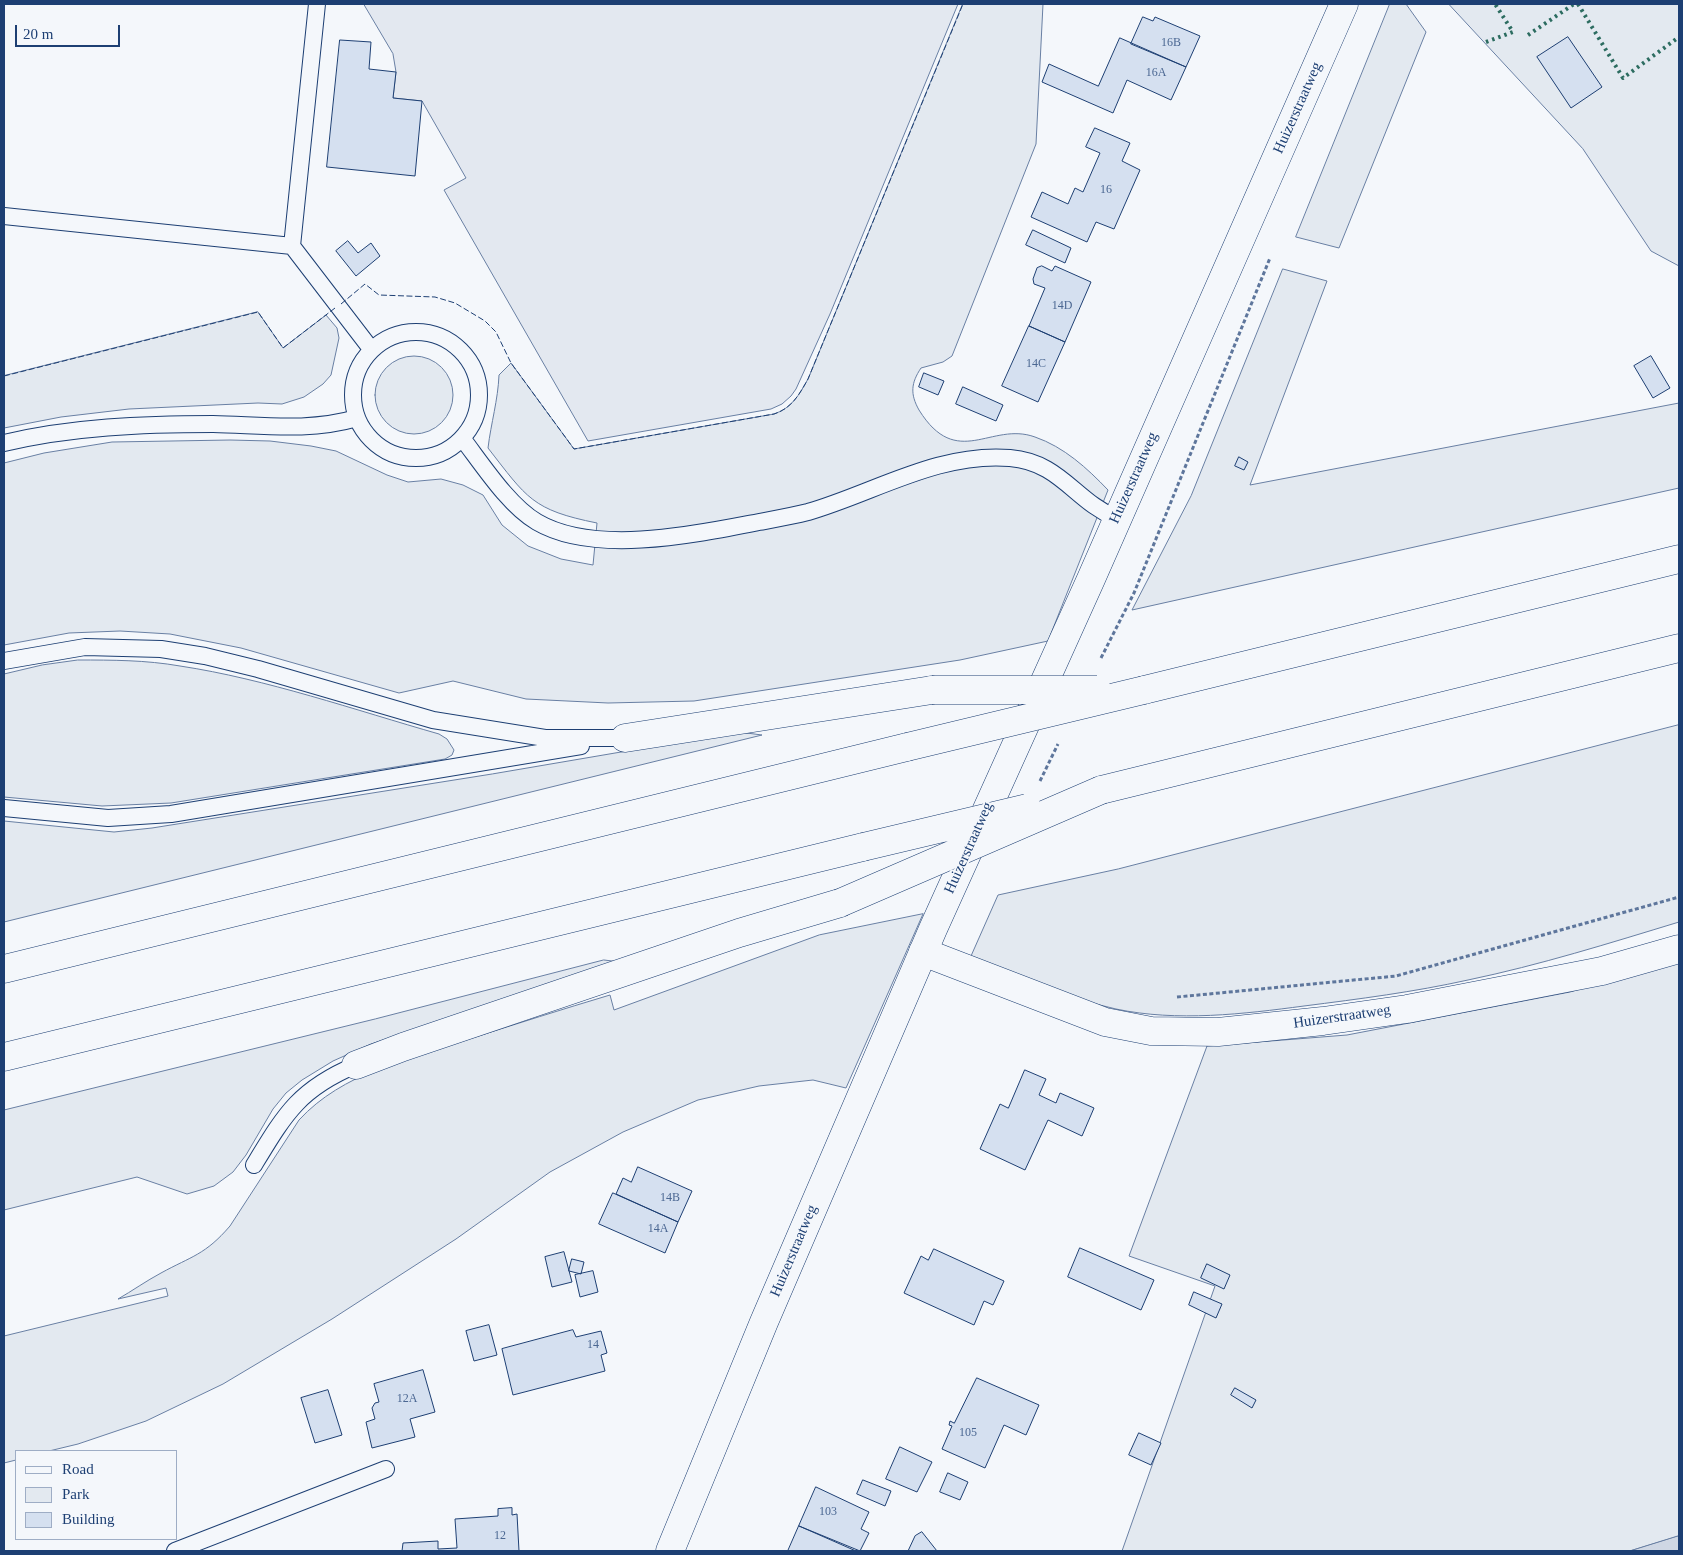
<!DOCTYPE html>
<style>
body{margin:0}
#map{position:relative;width:1683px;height:1555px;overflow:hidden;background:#f4f7fb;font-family:"Times New Roman",serif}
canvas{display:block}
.frame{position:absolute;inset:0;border:5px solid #1d3f73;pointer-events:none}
.legend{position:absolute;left:15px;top:1450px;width:162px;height:90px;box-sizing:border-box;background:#f4f7fb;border:1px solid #9eadc5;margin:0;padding:6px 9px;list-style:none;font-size:15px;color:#1d3f73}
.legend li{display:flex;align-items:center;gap:10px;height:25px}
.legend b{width:25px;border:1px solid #9eadc5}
.scale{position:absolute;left:15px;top:25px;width:105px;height:22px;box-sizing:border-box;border:2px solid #1d3f73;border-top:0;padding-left:6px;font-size:15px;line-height:18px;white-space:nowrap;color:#1d3f73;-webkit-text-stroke:4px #f4f7fb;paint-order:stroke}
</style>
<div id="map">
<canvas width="1683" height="1555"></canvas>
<div class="frame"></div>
<ul class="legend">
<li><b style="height:6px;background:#f4f7fb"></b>Road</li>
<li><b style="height:14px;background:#e3e9f0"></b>Park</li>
<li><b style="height:14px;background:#d5e0f0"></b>Building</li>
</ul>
<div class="scale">20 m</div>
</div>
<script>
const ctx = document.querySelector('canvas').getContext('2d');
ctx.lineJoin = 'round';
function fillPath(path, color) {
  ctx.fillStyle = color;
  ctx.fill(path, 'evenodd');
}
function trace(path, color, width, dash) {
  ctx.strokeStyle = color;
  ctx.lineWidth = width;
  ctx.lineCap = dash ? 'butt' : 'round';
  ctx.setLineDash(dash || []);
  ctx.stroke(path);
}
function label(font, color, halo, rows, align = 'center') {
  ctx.font = font + ' "Times New Roman",serif';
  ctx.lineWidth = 4;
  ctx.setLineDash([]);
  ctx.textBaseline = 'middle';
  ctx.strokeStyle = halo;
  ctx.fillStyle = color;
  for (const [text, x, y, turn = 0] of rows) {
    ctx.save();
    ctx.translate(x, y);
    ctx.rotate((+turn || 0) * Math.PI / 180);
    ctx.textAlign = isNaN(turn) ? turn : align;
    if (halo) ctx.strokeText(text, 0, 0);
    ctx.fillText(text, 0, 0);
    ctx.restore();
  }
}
const green = new Path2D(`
 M963 4H1043L1036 144 952 356 943 362 921 368C911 383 910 394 919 410 957 471 991 421 1035 437 1064 447 1087 468 1108 490L1048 641 960 660 694 701 608 703 526 699 453 681 399 693 241 648 170 634 120 631 69 633 4 645V463L44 453 112 442 230 440 270 441 311 446 336 451 387 475 408 482 441 479 463 485 483 495 502 525 528 546 561 559 593 565 597 523C532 510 527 498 488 448 491 423 498 400 499 375L511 363 574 449 774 414C792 408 799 395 808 379Z
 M1390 4H1406L1426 32 1339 248 1296 237Z
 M1449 4H1679V266L1651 251 1583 149Z
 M1283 269 1327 281 1250 485 1679 403V488L1132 610 1191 496Z
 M258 312 283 348 326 315 337 328 339 338 331 375 323 384 304 397 282 404 258 403 129 409 61 417 4 428V376Z
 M375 395a39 39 0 1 1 78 0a39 39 0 1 1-78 0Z
 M78 660C112 660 146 660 180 666 266 679 355 710 439 734L447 739 454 750 452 755 445 759 171 803 102 806 4 797V674L42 665Z
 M1679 725V922C1610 943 1540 965 1468 980 1414 992 1359 999 1304 1006 1244 1014 1177 1022 1116 1009 1069 999 1016 974 971 956L998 895 1118 869Z
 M739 732 762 735 4 922V821L114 832 152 828 492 774Z
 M923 914 846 1088 813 1080 759 1086 698 1100 623 1132 550 1172 456 1239 332 1319 223 1384 146 1421 78 1444 49 1451H16V1460L4 1463V1336L168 1296 166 1288 118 1299C132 1291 146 1281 161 1273 192 1256 205 1255 230 1226L299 1120C342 1073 410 1058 469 1039 516 1024 563 1009 610 995L614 1010 819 935Z
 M1679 958V1536L1630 1551H1122L1215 1286 1129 1256 1207 1046 1347 1035 1570 992Z
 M604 960 620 962 371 1044 333 1061 302 1080 286 1093 273 1109 246 1155 233 1172 214 1186 187 1194 137 1177 4 1210V1110L375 1019Z`);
fillPath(green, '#e3e9f0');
trace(green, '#687fa3', 1);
const parking = new Path2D(`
 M364 4H958L830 314 796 389 791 396 782 404 771 409 588 441 444 190 466 178 422 101 393 98 396 72 393 54Z`);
fillPath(parking, '#e3e8f0');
trace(parking, '#687fa3', 1);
const water = new Path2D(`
 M1679 1536V1551H1630Z`);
fillPath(water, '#cfd7e4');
trace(water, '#687fa3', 1);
const building = new Path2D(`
 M1143 17 1153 21 1155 17 1200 36 1186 67 1131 44Z
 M1568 37 1602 87 1571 108 1537 57Z
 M1120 38 1186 67 1171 100 1127 80 1113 113 1042 82 1049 64 1098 86Z
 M340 40 371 42 369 69 396 72 393 98 422 101 415 176 327 167Z
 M1095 128 1130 143 1122 161 1140 170 1114 229 1096 222 1087 242 1031 217 1042 192 1068 204 1075 188 1083 192 1100 153 1086 147Z
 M1033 230 1071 248 1065 263 1026 245Z
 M348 241 358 253 371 243 380 256 356 276 336 251Z
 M1042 266 1052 271 1055 266 1091 282 1065 342 1029 326 1045 288 1034 284 1033 279 1037 268Z
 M1029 326 1065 342 1038 402 1002 386Z
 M1651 356 1670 388 1653 398 1634 366Z
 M924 373 944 381 938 395 919 387Z
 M963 387 1003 405 996 421 956 404Z
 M1239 457 1248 462 1244 470 1235 466Z
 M1025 1070 1046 1079 1039 1095 1056 1103 1060 1093 1094 1108 1082 1136 1048 1120 1025 1170 980 1149 1000 1104 1008 1108Z
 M638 1167 692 1191 678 1222 616 1194 623 1178 631 1182Z
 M613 1193 678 1222 665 1253 599 1224Z
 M1080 1248 1154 1280 1141 1310 1068 1277Z
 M934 1249 1004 1281 993 1305 984 1301 974 1325 904 1293 921 1256 928 1260Z
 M564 1252 572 1282 552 1287 545 1257Z
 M572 1259 584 1262 581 1274 569 1271Z
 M1207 1264 1230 1275 1224 1289 1201 1278Z
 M593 1271 598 1292 580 1297 575 1275Z
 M1194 1292 1222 1304 1216 1318 1189 1305Z
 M489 1325 497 1355 474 1361 466 1331Z
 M573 1330 576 1337 601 1331 607 1353 601 1355 605 1371 513 1395 502 1349Z
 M423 1370 435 1412 410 1419 415 1437 372 1448 366 1422 375 1419 372 1408 375 1403 379 1402 374 1384Z
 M977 1378 1039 1405 1026 1435 1004 1425 985 1468 942 1449 952 1426 949 1425 950 1421 954 1423Z
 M1235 1388 1256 1400 1252 1408 1231 1395Z
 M328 1390 342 1435 315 1443 301 1398Z
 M1139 1433 1161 1443 1151 1465 1129 1455Z
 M900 1447 932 1462 917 1492 886 1479Z
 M948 1473 968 1482 960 1500 940 1492Z
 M863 1480 891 1491 885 1506 857 1494Z
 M816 1487 869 1512 861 1529 869 1533 860 1551 799 1526Z
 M512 1508V1515L517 1514 519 1551H402L403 1543 438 1541V1549L457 1548 455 1519 498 1516V1509Z
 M799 1526 856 1551H788Z
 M922 1532 937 1551H908L915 1536Z`);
fillPath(building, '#d5e0f0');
trace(building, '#1d3f73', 1);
const lane = new Path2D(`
 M4 216 292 246 317 4
 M292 246 371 349
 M353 395a63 63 0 1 1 126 0a63 63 0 1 1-126 0Z
 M462 438C482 464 509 506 537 522 595 556 697 534 759 522 775 519 792 516 808 512 874 493 938 452 1010 458 1060 462 1075 501 1116 518
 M4 443C71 427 143 424 213 424 262 425 309 432 357 418
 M4 661 85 647 161 649 205 656 258 669 433 720 545 738H625
 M4 808 108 818 171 814 581 746
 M254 1165C285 1114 299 1089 356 1065
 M175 1551 386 1469`);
const street = new Path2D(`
 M923 952 1105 1022 1151 1031 1218 1032 1323 1021 1407 1009 1602 971 1679 949`);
const secondary = new Path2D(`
 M670 1551 764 1322 933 929 1091 579 1344 4`);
const highway = new Path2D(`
 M1144 690 1679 559
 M625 738 932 690
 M1101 790 1679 648
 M4 969 907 747
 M4 1057 863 847
 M356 1065 403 1047 739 933 840 903`);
trace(lane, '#1d3f73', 18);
trace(street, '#1d3f73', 29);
trace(secondary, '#1d3f73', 29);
trace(highway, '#1d3f73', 29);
trace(new Path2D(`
 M1101 658 1134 593 1270 258
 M1040 781 1058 744
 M1177 997 1396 976 1679 897`), '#5e769c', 3, [4, 2.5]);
trace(lane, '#f4f7fb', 16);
trace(street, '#f4f7fb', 28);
trace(secondary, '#f4f7fb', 28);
trace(highway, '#f4f7fb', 28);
const highwayBridge = new Path2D(`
 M932 690H1097
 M907 747 1144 690
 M863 847 1027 808
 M840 903 1101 790`);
trace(highwayBridge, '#1d3f73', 29, []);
trace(highwayBridge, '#f4f7fb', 28);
trace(new Path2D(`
 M1578 4 1623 78 1679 37
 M1528 35 1574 4
 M1486 42 1513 32 1495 4`), '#2c6c60', 4, [2.5, 4]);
trace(new Path2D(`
 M341 304 365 284 379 295 435 297 455 303 485 321 496 332 511 363 574 449 774 414C792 408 799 395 808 379L963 4
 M4 376 258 312 283 348 335 308`), '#1d3f73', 1, [6, 2.5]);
label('12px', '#4b6792', null, [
 ["16B",1171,43],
 ["16A",1156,73],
 ["16",1106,190],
 ["14D",1062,306],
 ["14C",1036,364],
 ["14B",670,1198],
 ["14A",658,1229],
 ["14",593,1345],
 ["12A",407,1399],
 ["105",968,1433],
 ["103",828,1512],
 ["12",500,1536]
]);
label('15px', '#1d3f73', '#f4f7fb', [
 ["Huizerstraatweg",1298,108,-66],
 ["Huizerstraatweg",1134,478,-66],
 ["Huizerstraatweg",969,848,-66],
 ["Huizerstraatweg",1342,1017,-8],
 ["Huizerstraatweg",794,1251,-67]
]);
</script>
